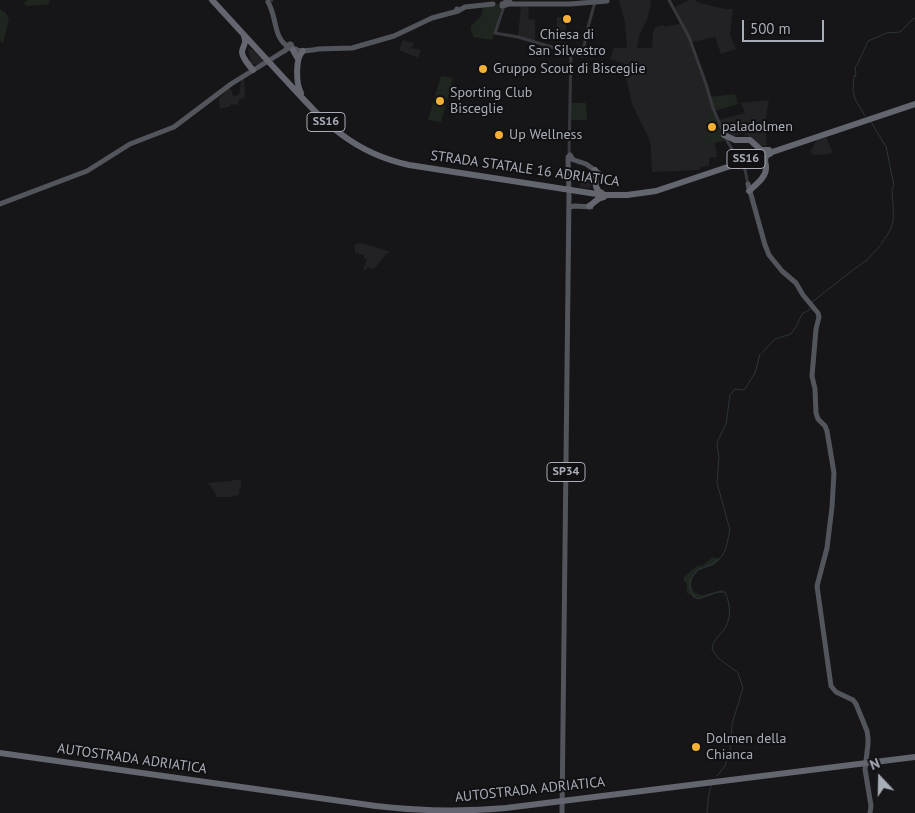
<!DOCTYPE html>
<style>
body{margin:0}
#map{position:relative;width:915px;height:813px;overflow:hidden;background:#161618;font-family:"PT Sans",sans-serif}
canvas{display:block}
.north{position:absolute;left:855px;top:753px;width:50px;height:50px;-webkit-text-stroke:4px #111113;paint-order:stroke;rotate:339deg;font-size:14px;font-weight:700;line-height:20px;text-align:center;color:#a8adb8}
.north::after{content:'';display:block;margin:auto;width:18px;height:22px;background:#a8adb8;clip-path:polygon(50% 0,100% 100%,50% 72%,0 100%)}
.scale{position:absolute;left:742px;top:20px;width:82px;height:22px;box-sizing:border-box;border:2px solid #a8adb8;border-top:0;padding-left:6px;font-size:15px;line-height:18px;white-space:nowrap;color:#a8adb8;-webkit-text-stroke:4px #111113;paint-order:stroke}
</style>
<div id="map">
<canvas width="915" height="813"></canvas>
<div class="north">N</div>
<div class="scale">500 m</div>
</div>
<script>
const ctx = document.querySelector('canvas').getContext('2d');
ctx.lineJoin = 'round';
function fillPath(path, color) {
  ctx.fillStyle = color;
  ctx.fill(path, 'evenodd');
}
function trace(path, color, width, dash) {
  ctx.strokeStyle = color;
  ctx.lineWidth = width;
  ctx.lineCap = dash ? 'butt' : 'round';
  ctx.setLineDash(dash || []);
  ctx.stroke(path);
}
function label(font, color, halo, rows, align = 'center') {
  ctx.font = font + ' "PT Sans",sans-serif';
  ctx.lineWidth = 4;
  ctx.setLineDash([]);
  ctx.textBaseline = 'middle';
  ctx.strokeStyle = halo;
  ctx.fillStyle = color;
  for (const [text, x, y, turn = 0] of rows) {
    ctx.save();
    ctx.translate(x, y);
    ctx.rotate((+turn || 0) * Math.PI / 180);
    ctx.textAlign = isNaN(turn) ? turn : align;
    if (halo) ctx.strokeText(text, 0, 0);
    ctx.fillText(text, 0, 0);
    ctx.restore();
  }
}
fillPath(new Path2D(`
 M619 0H650L651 4 647 19 639 36 637 48H652L653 32 656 27 664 25 665 27 683 23 675 7 689 0H694L700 3 725 9H733L730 35 736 49 721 54 715 37 692 42 713 105 719 120 745 113 741 103 769 100 765 121 767 146H759L749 138 748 135 745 136 743 133 715 143 717 157 709 158V166L700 167V170L652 172 651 148 649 139 632 104 626 78 628 65 610 59 614 48H627L625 23Z
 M521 6 529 7 528 19 535 20V41L518 36Z
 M557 17H563L562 22H566V31H557Z
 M403 40 414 43 412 48 421 50 418 58 399 50Z
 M248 48 253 50 265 62 259 65 251 64Z
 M244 77 245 98 239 99 238 105 231 104V106L220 109 219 98 228 89H231L233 96 239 95 241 80Z
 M826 137 832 151 831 154 814 155 810 152 817 140Z
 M590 168 594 171V179L592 185 589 188 580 187 582 176H583L584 174H588Z
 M360 243 375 247 391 252 386 254 374 269 368 267 366 270H363L367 259 364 258V255L355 253V244Z
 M233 480H241V487H240L239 495 230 497H217L211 486 207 483 231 481Z`), '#222225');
fillPath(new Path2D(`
 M28 0H50L48 5C40 4 34 6 26 6L24 3Z
 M499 4 501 9 492 40 473 37V33H471V28L470 27 481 16 483 7Z
 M0 9 6 13 9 20 3 43 0 41Z
 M441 76 453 78 441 122 428 120Z
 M735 94 738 104 715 111 710 97Z
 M571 103H586L587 120H571Z
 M710 109H712L724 139 723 141 702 145 707 133 705 125Z
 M713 557 721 559 714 565 698 570 693 577 691 584 693 590 695 593 703 595 722 590 727 591C719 591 700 600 694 598 692 596 690 594 687 593L686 582H684V577L697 566 703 565Z`), '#1e261f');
trace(new Path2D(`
 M881 35H883L886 33 900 32 912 20 915 18
 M865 116 855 99 853 89 854 76H856L855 67 857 65 868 41 880 36
 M871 122 885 145
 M881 244C885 238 890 232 892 225 895 216 892 199 892 188L894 186 886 146
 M813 303 812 302 849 273 867 260 880 246
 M762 353 775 339 791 334 797 325 802 314 809 310 811 307
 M737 672 718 658 712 649C713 639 720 636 725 628 732 616 730 604 725 592H718L698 599 694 597 690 589V580L698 570 713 564 723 555 726 548 730 530 717 483 719 456 717 446 718 440 726 424 730 395 735 389 744 390 745 389 755 373 760 354
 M732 724 743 688 738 673
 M717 776 725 766 730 752 732 725
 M707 813C708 805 708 791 712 785`), '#2c353c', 1);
trace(new Path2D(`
 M669 0 689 37 706 84 713 108 727 141 745 170 748 184
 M270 1 272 0
 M504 6 495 33 518 37 582 56 588 27 595 2
 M570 101 571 53
 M569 155 570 102`), '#37383d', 3);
trace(new Path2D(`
 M508 1 510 2 509 4 502 6V4Z
 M268 2C277 17 273 36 287 46
 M509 4H570L607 1
 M457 9 458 11 465 7 493 4
 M317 49 352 48 394 36 432 18 458 11
 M285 51 288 45 290 44H291L293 49H296
 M570 155 572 158 569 159 568 157Z
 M571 159 586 164 599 173
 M748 184 765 245 769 255 782 271 796 283 803 295 818 313 819 317 816 329 812 376 815 389 816 413 818 419 825 426 827 431 834 473 832 507 827 548 817 586 831 686 836 692 853 700 856 704 867 731 868 738V744L865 769 871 806 870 813
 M0 204 87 171 130 144 174 127 231 84 289 48C299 52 308 51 319 49
 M569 207 575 206 591 207
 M562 813 569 195 568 159`), '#53555c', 5);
trace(new Path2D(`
 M212 0C235 25 257 49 280 74 320 117 348 152 409 165L603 195H627L656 191 915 104
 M244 36C247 45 243 44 242 52 242 57 250 67 253 70
 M293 50 298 59
 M301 93C296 84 295 58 303 51
 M724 135 735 140H750L761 150H769
 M595 170C597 178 592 189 602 193
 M749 191C755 185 767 177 766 167 766 164 765 162 765 159L767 155 770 154
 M589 206C595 203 596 198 604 197
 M0 753 376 806C419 811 462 812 506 808L915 757`), '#63666e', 6);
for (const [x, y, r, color] of [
 [567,19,5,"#f2b134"],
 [483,69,5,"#f2b134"],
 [440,101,5,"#f2b134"],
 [712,127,5,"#f2b134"],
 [499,135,5,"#f2b134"],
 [696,747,5,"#f2b134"]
]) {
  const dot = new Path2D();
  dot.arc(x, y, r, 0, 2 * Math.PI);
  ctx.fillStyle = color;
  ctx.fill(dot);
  trace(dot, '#111113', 2);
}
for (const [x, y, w] of [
 [326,122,38],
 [746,159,38],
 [566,472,38]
]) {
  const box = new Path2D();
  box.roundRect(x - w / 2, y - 9.5, w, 19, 4);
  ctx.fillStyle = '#111113';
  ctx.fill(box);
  trace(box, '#a8adb8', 1);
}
label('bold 12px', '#a8adb8', null, [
 ["SS16",326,122],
 ["SS16",746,159],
 ["SP34",566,472]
]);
label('14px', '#a8adb8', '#111113', [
 ["Chiesa di",567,35,"center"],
 ["San Silvestro",567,51,"center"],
 ["Gruppo Scout di Bisceglie",493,69],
 ["Sporting Club",450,93],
 ["Bisceglie",450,109],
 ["paladolmen",722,127],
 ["Up Wellness",509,135],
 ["Dolmen della",706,739],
 ["Chianca",706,755]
], 'left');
label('14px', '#a8adb8', '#111113', [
 ["STRADA STATALE 16 ADRIATICA",525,169,8],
 ["AUTOSTRADA ADRIATICA",132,759,8],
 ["AUTOSTRADA ADRIATICA",530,790,-6]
]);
</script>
